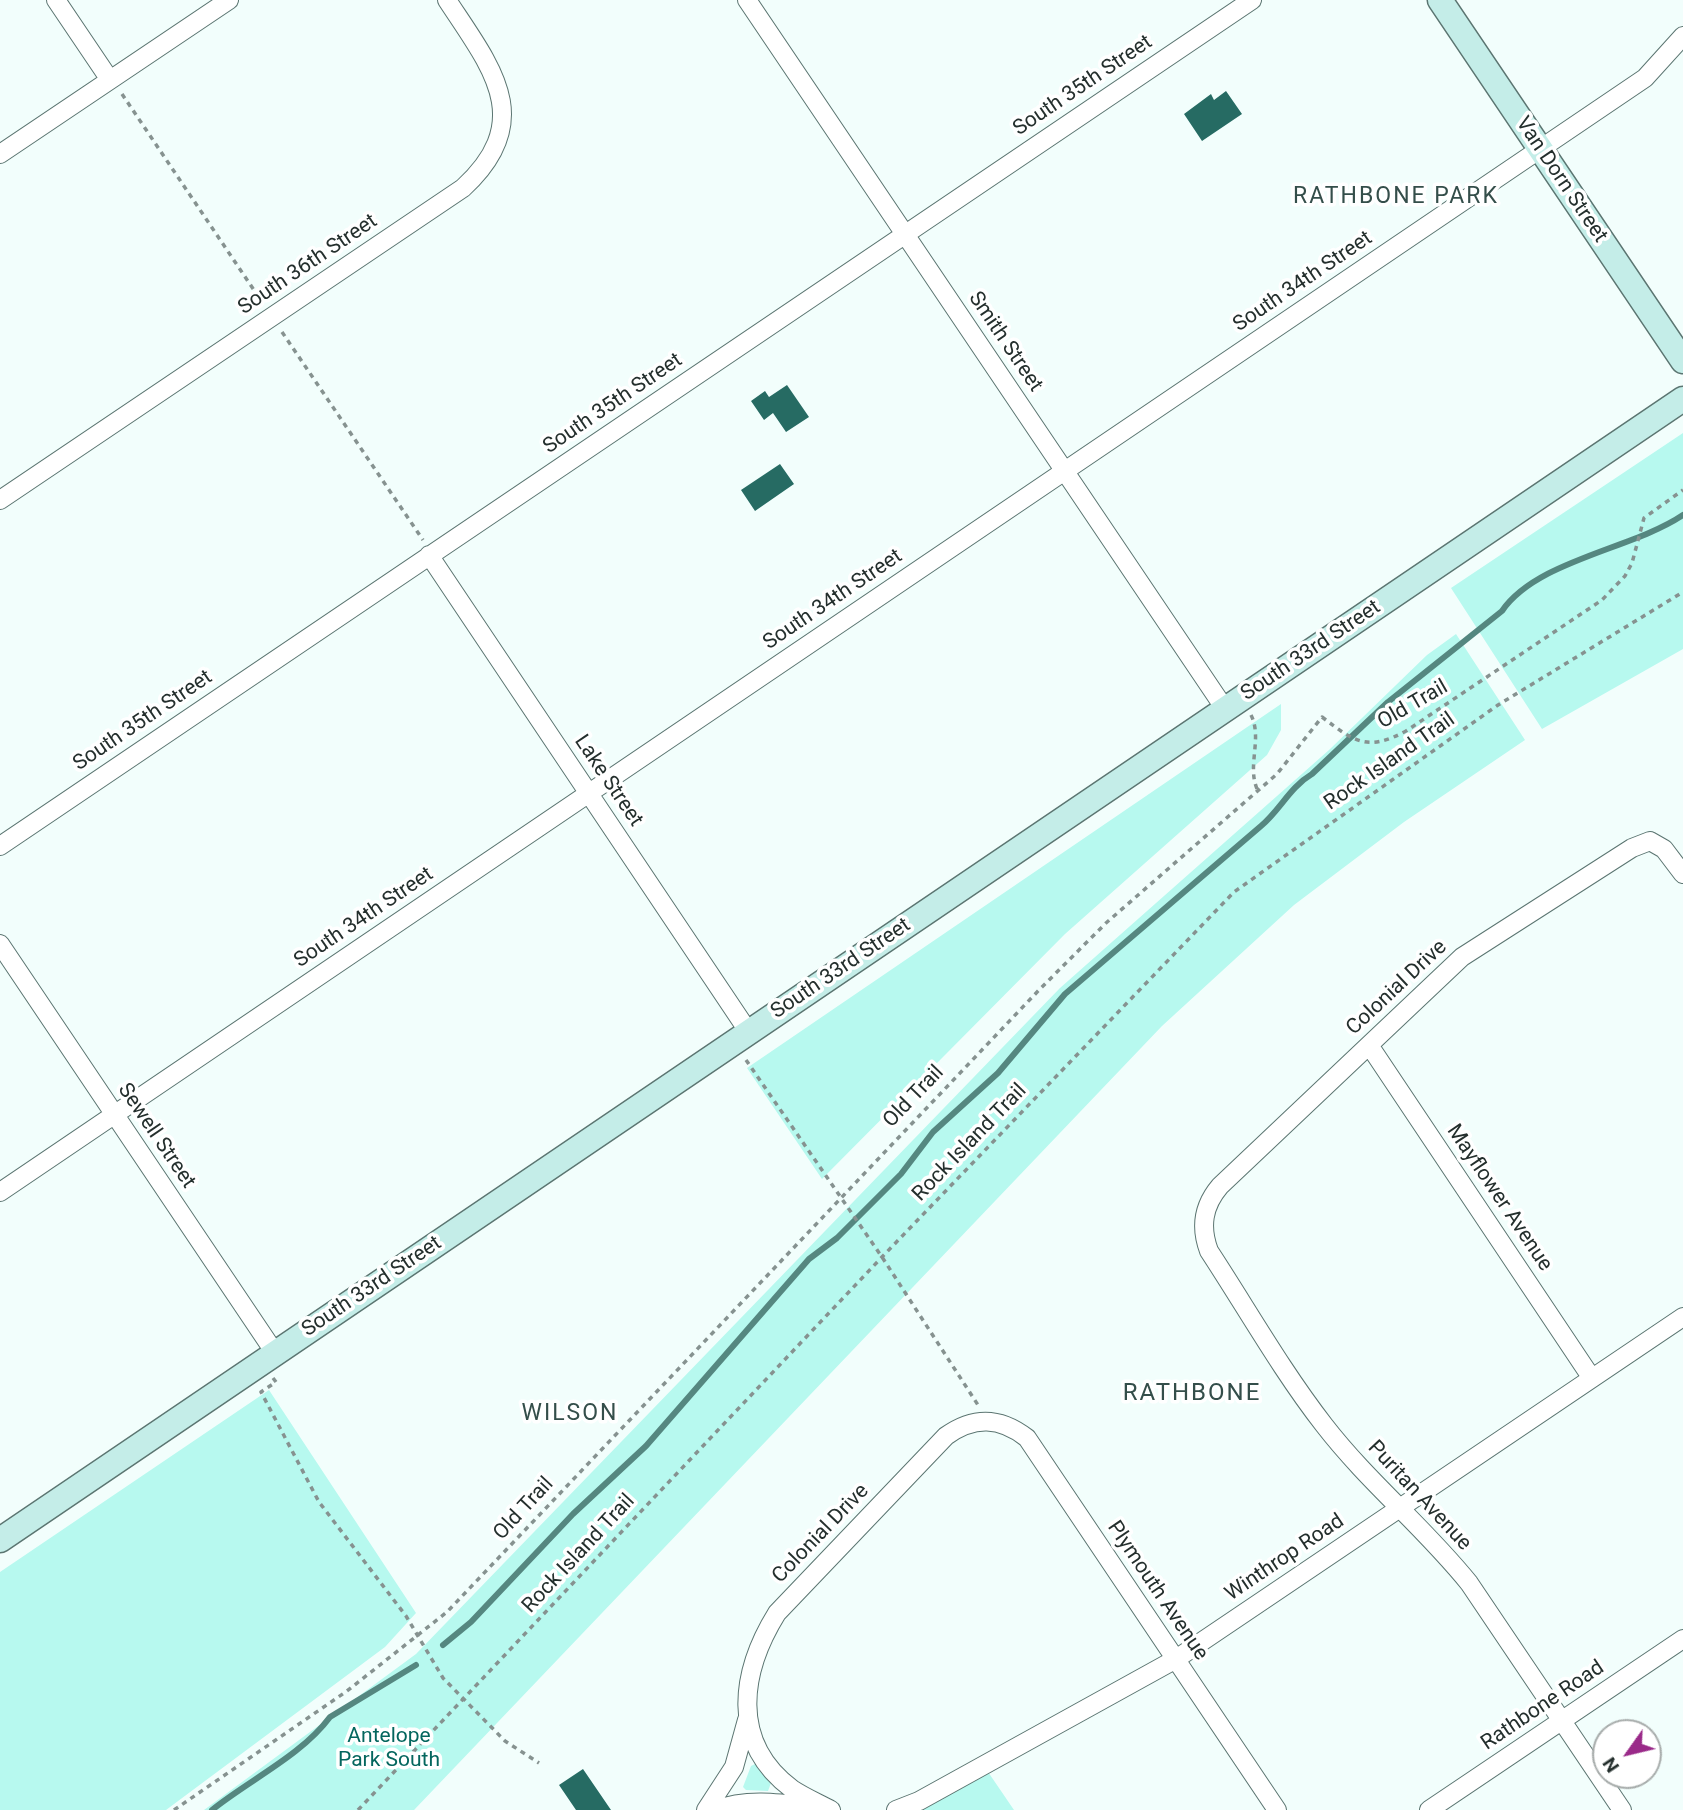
<!DOCTYPE html>
<style>
body{margin:0}
#map{position:relative;width:1683px;height:1810px;overflow:hidden;background:#f2fefc;font-family:Roboto,sans-serif}
canvas{display:block}
.north{position:absolute;left:1592px;top:1719px;width:70px;height:70px;box-sizing:border-box;background:#fff;border:2px solid #a7acab;border-radius:50%;rotate:236deg;font-size:19px;font-weight:700;line-height:28px;text-align:center;color:#242f2d}
.north::after{content:'';display:block;margin:auto;width:24px;height:32px;background:#9a2a89;clip-path:polygon(50% 0,100% 100%,50% 72%,0 100%)}
</style>
<div id="map">
<canvas width="1683" height="1810"></canvas>
<div class="north">N</div>
</div>
<script>
const ctx = document.querySelector('canvas').getContext('2d');
ctx.lineJoin = 'round';
function fillPath(path, color) {
  ctx.fillStyle = color;
  ctx.fill(path, 'evenodd');
}
function trace(path, color, width, dash) {
  ctx.strokeStyle = color;
  ctx.lineWidth = width;
  ctx.lineCap = dash ? 'butt' : 'round';
  ctx.setLineDash(dash || []);
  ctx.stroke(path);
}
function label(font, color, halo, rows, align = 'center') {
  ctx.font = font + ' Roboto,sans-serif';
  ctx.lineWidth = 7;
  ctx.setLineDash([]);
  ctx.textBaseline = 'middle';
  ctx.strokeStyle = halo;
  ctx.fillStyle = color;
  for (const [text, x, y, turn = 0] of rows) {
    ctx.save();
    ctx.translate(x, y);
    ctx.rotate((+turn || 0) * Math.PI / 180);
    ctx.textAlign = isNaN(turn) ? turn : align;
    if (halo) ctx.strokeText(text, 0, 0);
    ctx.fillText(text, 0, 0);
    ctx.restore();
  }
}
fillPath(new Path2D(`
 M1683 433V649L1542 729 1451 588Z
 M1456 634 1525 740 1404 822 1294 905 1162 1026 414 1810H204L416 1654 1060 988 1329 750 1427 655Z
 M1281 704V730L1267 755 1065 934 822 1179 747 1068Z
 M269 1390 416 1613 385 1647 166 1810H0V1572Z
 M755 1764 771 1783 768 1791 746 1790 743 1787 751 1766Z
 M984 1766 1014 1810H896Z`), '#b7f9ef');
trace(new Path2D(`
 M443 1645 471 1622 573 1514 646 1446 809 1259 837 1238 901 1174 933 1132 998 1073 1065 994 1261 826C1280 810 1290 787 1312 774L1388 702 1502 611C1537 560 1633 549 1683 515
 M212 1810C249 1780 301 1756 330 1717L416 1665`), '#558780', 6);
fillPath(new Path2D(`
 M1226 91 1242 114 1202 141 1184 114 1211 94 1214 100Z
 M787 385 809 417 786 432 773 413 764 420 751 401 765 391 769 397Z
 M780 464 794 484 755 511 741 490Z
 M583 1769 611 1810H576L559 1785Z`), '#266b63');
const minor = new Path2D(`
 M56 0 110 80
 M747 0 1225 709
 M0 154 229 0
 M0 500 463 188C537 120 491 67 447 0
 M429 555 748 1031
 M0 846 1252 0
 M0 944 275 1353
 M1369 1045 1591 1377
 M0 1192 1645 78 1683 36
 M706 1810 734 1767 747 1720
 M716 1810C748 1797 786 1804 819 1808
 M831 1810C818 1803 804 1797 792 1789 729 1742 741 1671 777 1613L946 1436C974 1416 1000 1417 1027 1438L1277 1810
 M896 1810 919 1801 1176 1659 1683 1317
 M1429 1810 1683 1639
 M1622 1810 1469 1583C1424 1527 1368 1482 1324 1425 1282 1371 1247 1309 1209 1251 1200 1227 1203 1206 1220 1186L1462 957 1632 848 1650 841 1664 849 1683 874`);
const secondary = new Path2D(`
 M1440 0 1683 361
 M0 1540 1683 399`);
trace(minor, '#5b7571', 20);
trace(secondary, '#5b7571', 27);
trace(new Path2D(`
 M122 94 262 302
 M282 332 423 540
 M1251 715C1263 739 1246 767 1258 791
 M746 1060 882 1257 978 1405
 M273 1378 276 1382 261 1392 319 1502 406 1616 443 1678 505 1741 539 1763
 M174 1810 347 1691 447 1612 1039 990 1106 923 1277 774 1322 717C1355 742 1367 752 1406 731L1602 600 1625 576 1632 563 1644 518 1683 490
 M358 1810 882 1257 1234 892 1498 705 1683 592`), '#869290', 3.5, [5, 5]);
trace(minor, '#fff', 18);
trace(secondary, '#c4ede8', 24);
label('21px', '#242f2d', '#fff', [
 ["South 35th Street",1083,86,-34],
 ["Van Dorn Street",1561,180,56],
 ["South 36th Street",308,265,-34],
 ["South 34th Street",1303,282,-34],
 ["Smith Street",1005,342,56],
 ["South 35th Street",613,404,-34],
 ["South 34th Street",833,600,-34],
 ["South 33rd Street",1311,651,-34],
 ["Old Trail",1413,705,-30],
 ["South 35th Street",143,721,-34],
 ["Rock Island Trail",1390,762,-35],
 ["Lake Street",608,781,56],
 ["South 34th Street",364,918,-34],
 ["South 33rd Street",841,969,-34],
 ["Colonial Drive",1397,988,-43],
 ["Old Trail",914,1097,-46],
 ["Sewell Street",156,1136,56],
 ["Rock Island Trail",970,1143,-46],
 ["Mayflower Avenue",1499,1198,56],
 ["South 33rd Street",372,1287,-34],
 ["Puritan Avenue",1419,1496,47],
 ["Old Trail",524,1509,-47],
 ["Colonial Drive",821,1534,-46],
 ["Rock Island Trail",579,1554,-47],
 ["Winthrop Road",1285,1558,-34],
 ["Plymouth Avenue",1157,1591,56],
 ["Rathbone Road",1543,1706,-34]
]);
label('21px', '#04665e', '#fff', [
 ["Antelope",389,1737],
 ["Park South",389,1761]
]);
ctx.letterSpacing = '2px';
label('23px', '#344e4a', '#fff', [
 ["RATHBONE PARK",1396,197],
 ["WILSON",570,1414]
]);
ctx.letterSpacing = '0px';
ctx.letterSpacing = '2px';
label('24px', '#344e4a', '#fff', [
 ["RATHBONE",1192,1394]
]);
ctx.letterSpacing = '0px';
</script>
